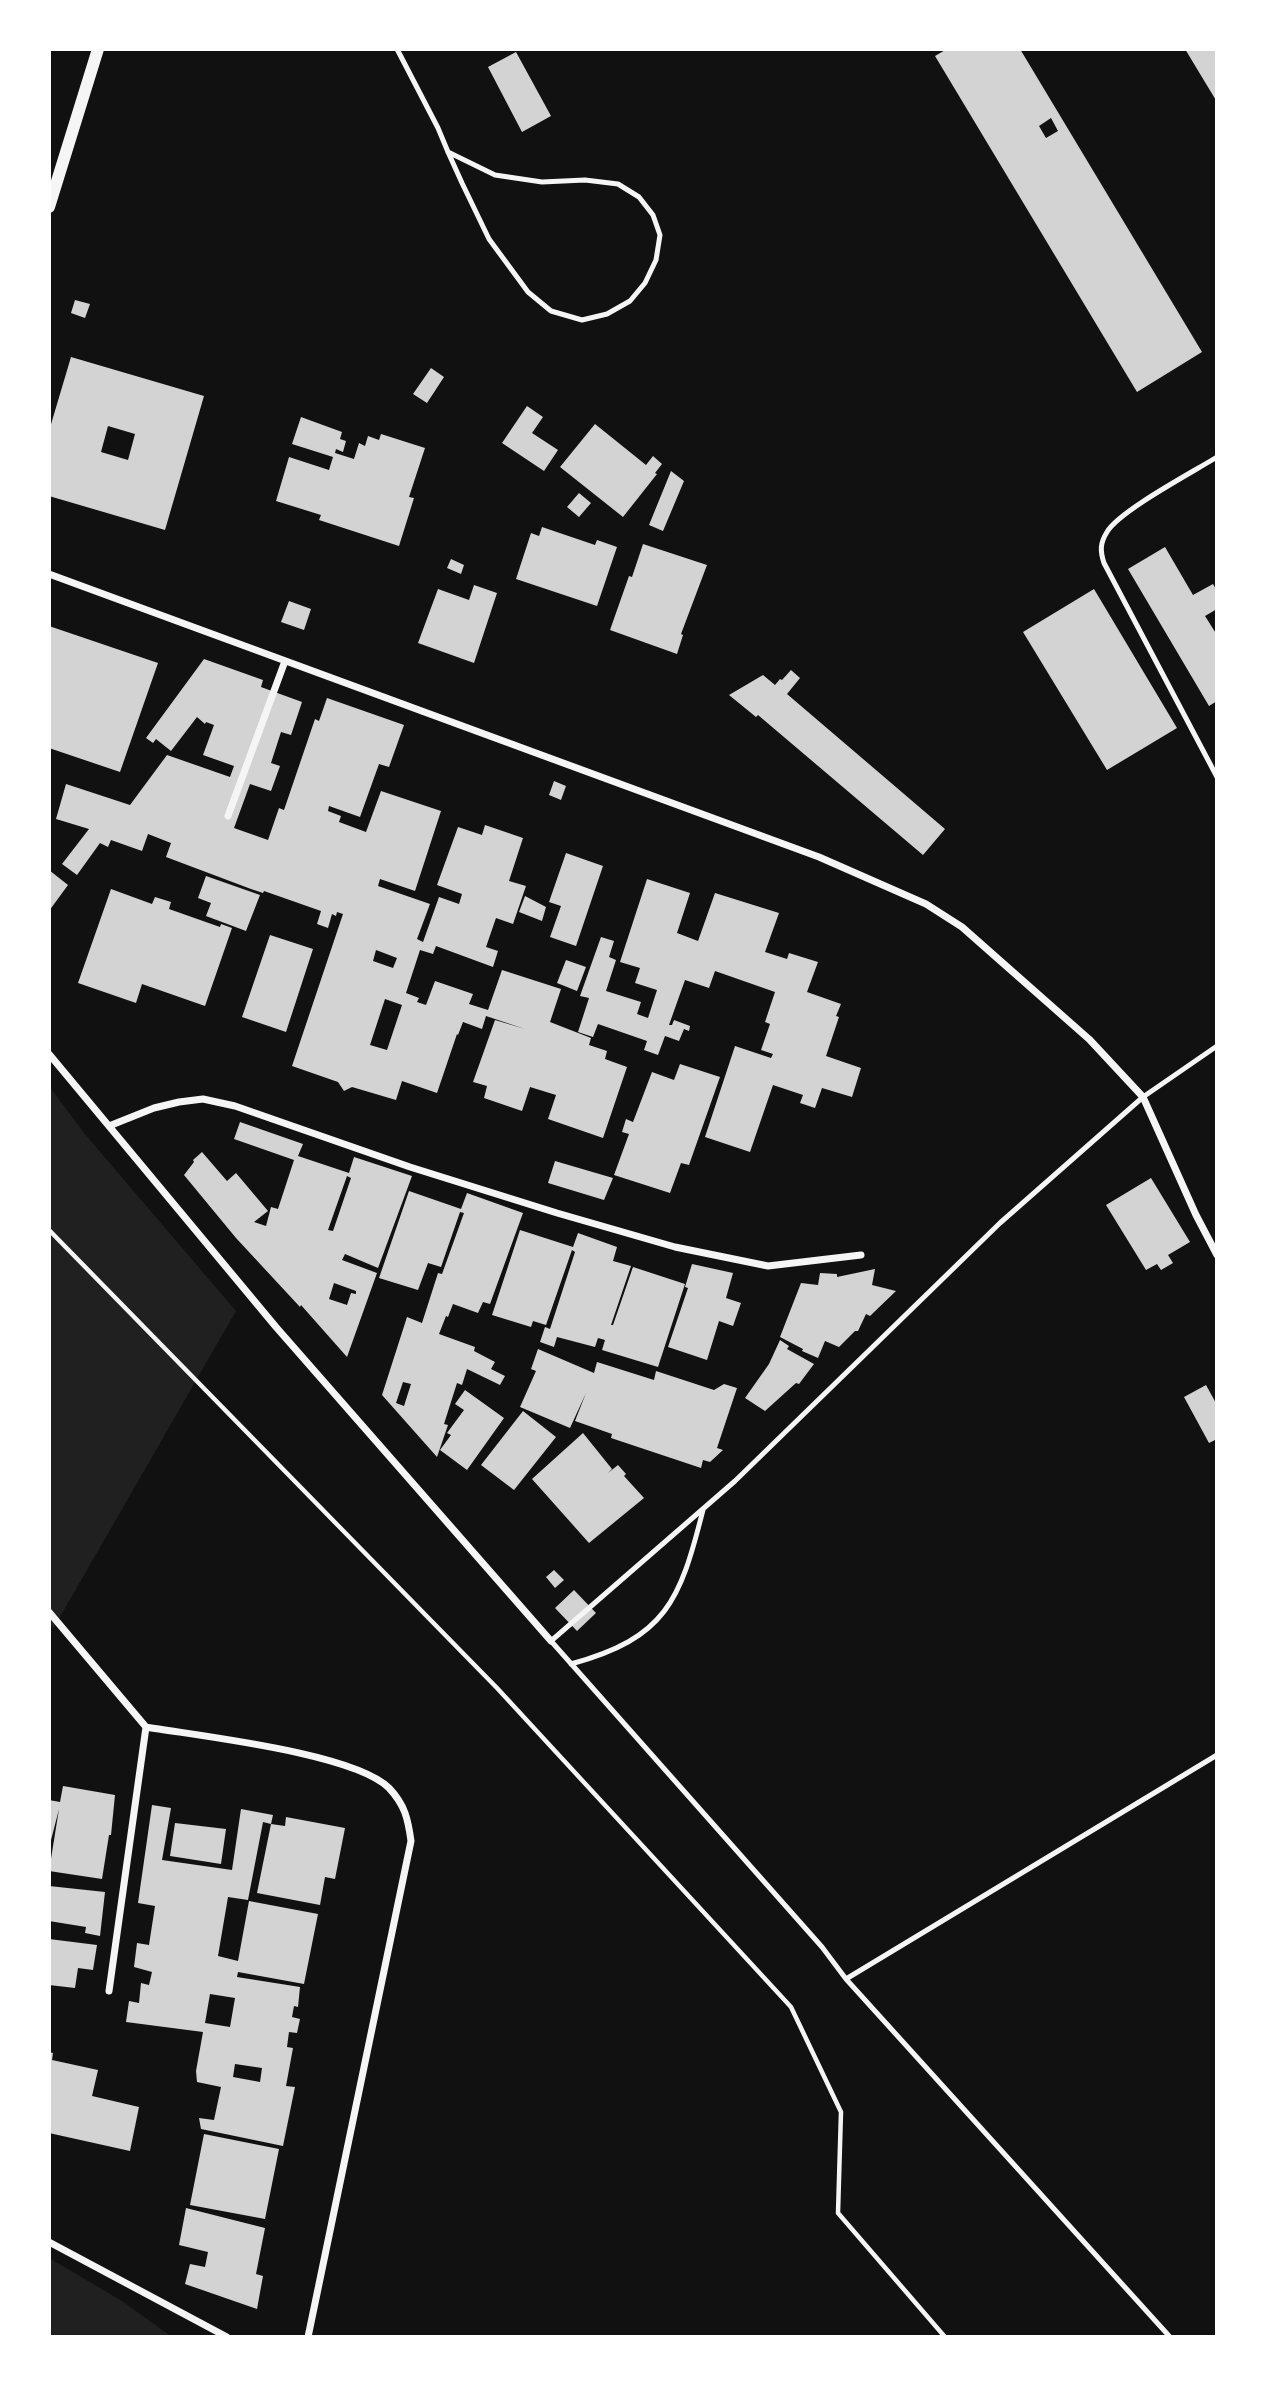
<!DOCTYPE html>
<style>
body{margin:0}
#map{position:relative;width:1266px;height:2386px;overflow:hidden;background:#111;font-family:"Open Sans",sans-serif}
canvas{display:block}
.frame{position:absolute;inset:0;border:51px solid #fff;pointer-events:none}
</style>
<div id="map">
<canvas width="1266" height="2386"></canvas>
<div class="frame"></div>
</div>
<script>
const ctx = document.querySelector('canvas').getContext('2d');
ctx.lineJoin = 'round';
function fillPath(path, color) {
  ctx.fillStyle = color;
  ctx.fill(path, 'evenodd');
}
function trace(path, color, width, dash) {
  ctx.strokeStyle = color;
  ctx.lineWidth = width;
  ctx.lineCap = dash ? 'butt' : 'round';
  ctx.setLineDash(dash || []);
  ctx.stroke(path);
}
fillPath(new Path2D(`
 M49 1086 84 1133 236 1311 53 1629 49 1623Z
 M49 2258 122 2301 172 2337H49Z`), '#202020');
fillPath(new Path2D(`
 M947 49H1020L1202 352 1137 392 935 56ZM1051 118 1058 131 1046 138 1039 126Z
 M1185 49H1217V102Z
 M516 52 551 116 522 132 488 67Z
 M75 300 90 304 85 318 71 313Z
 M71 357 204 396 165 530 49 496V431ZM108 426 135 434 128 460 101 452Z
 M431 368 444 377 427 403 413 394Z
 M527 406 543 417 532 433 558 450 544 471 502 443Z
 M301 417 342 432 340 439 346 441 343 452 336 449 335 453 354 459 359 443 365 446 368 436 379 440 381 434 425 448 409 497 414 498 399 546 319 520 321 515 276 501 289 457 329 470 333 457 292 444Z
 M595 424 646 465 653 456 662 464 655 473 657 474 623 517 560 467Z
 M671 471 684 481 663 531 649 525Z
 M579 493 591 503 579 517 567 507Z
 M542 527 595 545 597 540 617 547 597 606 516 579 531 533 539 536Z
 M643 544 707 565 681 634 683 635 677 654 610 630 629 576 632 577Z
 M1165 547 1193 595 1213 584 1217 591V609L1205 616 1217 635V701L1209 706 1128 569Z
 M451 559 464 565 461 574 447 568Z
 M474 585 497 593 474 663 418 643 438 589 469 600Z
 M1094 589 1177 728 1107 770 1023 632Z
 M289 601 311 609 304 630 281 622Z
 M49 626 158 663 120 772 49 748Z
 M204 659 263 680 261 687 302 702 291 735 281 732 271 763 280 766 271 791 250 784 234 828 268 840 279 808 284 810 315 719 319 721 327 698 404 725 389 767 379 764 360 817 329 806 328 811 341 816 339 822 366 832 381 791 441 811 415 891 380 879 378 886 430 904 417 939 423 942 439 897 459 904 462 894 437 885 458 827 482 835 485 825 523 838 509 881 526 886 513 924 496 918 486 947 498 951 493 967 436 946 433 954 420 950 406 993 419 998 417 1002 426 1005 435 981 473 994 469 1004 488 1010 502 970 561 989 550 1022 591 1038 589 1045 607 1051 605 1059 627 1067 603 1138 548 1119 556 1095 530 1087 522 1111 484 1098 487 1086 473 1082 495 1020 525 1029 486 1016 482 1029 463 1022 458 1035 457 1034 437 1093 402 1081 396 1100 352 1087 344 1091 338 1082 292 1066 343 914 337 912 336 916 332 914 328 928 317 924 321 911 264 891 263 893 251 889 166 857 171 843 148 834 142 851 111 840 108 847 100 843 77 875 62 864 89 829 56 819 66 784 130 805 167 755 230 777 234 766 203 755 214 725 206 722 205 724 197 717 171 751 156 739 153 743 146 738ZM376 950 397 958 393 968 373 961ZM385 999 402 1005 387 1050 370 1045Z
 M791 670 800 678 787 694 945 829 923 855 758 715 756 717 729 695 763 675 775 685 780 679 782 680Z
 M554 781 566 786 561 800 549 795Z
 M566 853 603 866 576 946 550 937 561 906 549 902Z
 M49 870 68 885 49 911Z
 M206 876 260 895 246 931 206 916 211 903 198 898Z
 M647 879 690 893 677 933 698 941 715 893 779 913 765 952 787 959 789 953 818 962 807 992 841 1004 836 1016 839 1017 826 1056 861 1068 852 1097 822 1088 815 1108 800 1103 803 1095 773 1085 750 1152 705 1137 735 1046 771 1058 773 1054 761 1050 770 1024 765 1022 775 992 715 971 709 988 685 980 669 1025H672L674 1020 690 1026 689 1031 684 1029 679 1041 665 1036 658 1055 644 1050 647 1041 598 1024 593 1037 578 1032 589 998 580 996 601 937 614 941 609 957 616 960 606 991 641 1002 637 1014 648 1018 657 990 635 983 640 968 620 962Z
 M111 889 152 904 155 897 171 902 169 909 220 927 221 924 232 928 205 1006 142 984 136 1003 78 983Z
 M525 896 546 907 542 921 519 912Z
 M270 935 313 949 286 1032 242 1017Z
 M566 960 586 967 577 991 557 983Z
 M680 1064 720 1077 689 1165 681 1163 670 1193 614 1175 629 1134 622 1132 626 1119 633 1122 652 1072 674 1080Z
 M240 1122 303 1144 298 1156 349 1173 354 1157 412 1176 378 1268 345 1254 342 1260 377 1273 347 1357 301 1305 300 1307 236 1238 184 1175 194 1162 193 1160 202 1152 227 1181 236 1173 268 1211 254 1222 266 1226 271 1207 278 1209 294 1160 234 1139ZM347 1176 351 1178 333 1231 328 1230ZM334 1283 356 1291V1294L351 1293 347 1305 329 1299Z
 M555 1161 613 1178 604 1200 548 1183Z
 M1151 1178 1190 1242 1168 1255 1173 1263 1161 1270 1157 1264 1146 1270 1106 1205Z
 M409 1191 461 1209 467 1193 523 1213 490 1304 483 1302 478 1313 453 1304 448 1317 446 1316 439 1334 475 1347 474 1351 495 1362 491 1369 505 1376 500 1385 467 1369 462 1385 457 1383 444 1424 448 1425 437 1457 382 1395 407 1317 422 1323 438 1273 442 1274 464 1213 460 1212 441 1267 428 1263 418 1290 379 1278ZM403 1382 411 1384 404 1406 396 1403Z
 M520 1230 573 1247 578 1233 617 1247 613 1261 631 1266 611 1325H613L633 1267 685 1284 658 1367 602 1350 605 1340 598 1338 595 1347 557 1337 554 1347 540 1342 545 1327 550 1329 575 1252 572 1250 546 1325 533 1321 531 1327 492 1315Z
 M692 1264 733 1273 726 1298 741 1303 733 1326 719 1321 707 1360 668 1347 688 1288 685 1287Z
 M875 1269 872 1285 896 1291 870 1316 866 1314 858 1331H855L839 1347 825 1341 818 1358 802 1351 803 1349 780 1337 801 1283 818 1285 820 1273 837 1274V1277Z
 M780 1340 789 1346 787 1349 814 1364 799 1384 796 1383 765 1411 745 1398 769 1364Z
 M538 1349 594 1373 597 1362 654 1380 656 1371 714 1390 724 1384 737 1388 717 1448 723 1450 710 1462 703 1460 701 1468 611 1438 612 1434 575 1421 586 1393 570 1428 520 1407 536 1371 531 1369Z
 M1206 1385 1217 1405V1439L1209 1443 1184 1397Z
 M465 1390 504 1418 467 1470 440 1450 451 1435 447 1433 464 1410 455 1404Z
 M523 1411 556 1437 514 1490 481 1465Z
 M583 1433 612 1469 608 1473 618 1465 626 1474 624 1476 644 1498 589 1543 532 1479Z
 M554 1570 564 1580 555 1588 546 1577Z
 M574 1590 596 1613 577 1631 555 1608Z
 M63 1786 115 1795 111 1835H109L102 1879 49 1871 59 1809 49 1848V1800L60 1802Z
 M152 1805 171 1808 162 1860 232 1870 241 1809 273 1815 271 1824 285 1826 286 1817 345 1828 335 1879 325 1877 320 1905 257 1893 271 1824 263 1822 248 1900 228 1897 218 1956 238 1961 249 1901 318 1914 304 1984 238 1972 237 1977 300 1987 298 2007 294 2006 292 2017 300 2019 297 2033 289 2032 287 2047 293 2048 286 2086 295 2087 283 2146 201 2129 199 2118 214 2120 221 2087 197 2082 196 2071 203 2032 126 2022 129 2001 139 2003 141 1983 149 1985 152 1972 134 1967 137 1943 149 1945 155 1906 138 1903ZM210 1994 235 1998 230 2027 205 2023ZM235 2064 262 2068 260 2082 233 2077Z
 M175 1823 226 1829 221 1864 170 1856Z
 M49 1886 105 1892 100 1936 85 1933 86 1927 49 1921Z
 M49 1939 97 1945 93 1970 78 1968 75 1988 49 1985Z
 M49 2052 53 2053 52 2060 98 2070 92 2096 139 2107 130 2151 49 2133Z
 M204 2134 279 2149 265 2219 190 2205Z
 M186 2208 265 2228 256 2274 263 2276 257 2309 185 2284 190 2264 205 2267 208 2252 179 2245Z`), '#d3d3d3');
trace(new Path2D(`
 M49 1230 497 1688 791 2007 841 2112 838 2213 945 2337`), '#f5f5f5', 4.5);
trace(new Path2D(`
 M397 49 438 128 448 152 462 183 489 239 528 292 551 311 582 320 607 314 630 301 645 283 656 260 660 235 653 215 639 197 618 184 585 180 542 182 495 175 448 152
 M1217 457C1193 472 1119 511 1107 532 1100 543 1100 551 1104 563L1217 777
 M571 1664C666 1638 680 1601 703 1510
 M846 1979 1217 1755
 M1170 2337 846 1979 822 1947 551 1641 735 1481 1000 1223 1143 1097 1217 1046`), '#f5f5f5', 5);
trace(new Path2D(`
 M49 574 819 857 926 904 962 927 1089 1039 1143 1097 1196 1215 1217 1255
 M228 816 285 661
 M49 1054 276 1327 551 1641
 M109 1126 154 1108 179 1102 203 1099 235 1106 410 1167 557 1213 675 1247 768 1266 861 1255
 M49 1612 146 1727C199 1736 354 1753 389 1788 405 1805 408 1819 411 1841L308 2337
 M109 1991 146 1727
 M49 2242 227 2337`), '#f5f5f5', 7);
trace(new Path2D(`
 M49 207 98 49`), '#f5f5f5', 12);
</script>
